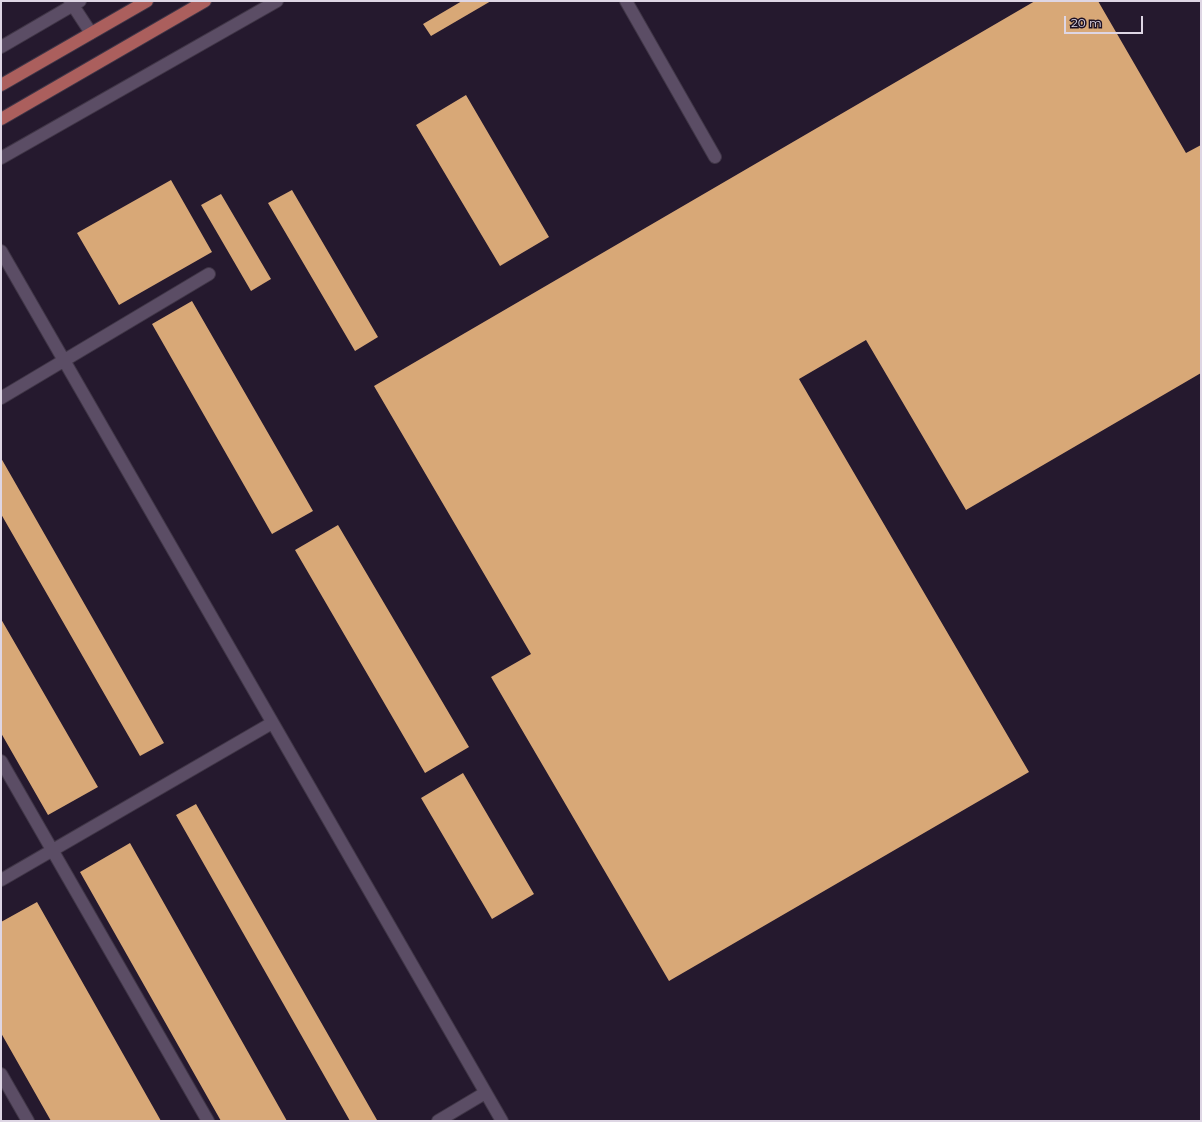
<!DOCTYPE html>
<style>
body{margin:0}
#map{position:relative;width:1202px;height:1122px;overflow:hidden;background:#25192e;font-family:Montserrat,sans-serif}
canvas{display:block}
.frame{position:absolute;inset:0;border:2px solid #ded6e4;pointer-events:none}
.scale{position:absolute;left:1064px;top:16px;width:79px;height:18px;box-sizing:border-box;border:2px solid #ded6e4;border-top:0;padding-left:5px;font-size:12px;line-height:14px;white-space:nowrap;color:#ded6e4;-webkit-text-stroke:3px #1c1024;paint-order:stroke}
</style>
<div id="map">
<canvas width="1202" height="1122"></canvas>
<div class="frame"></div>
<div class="scale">20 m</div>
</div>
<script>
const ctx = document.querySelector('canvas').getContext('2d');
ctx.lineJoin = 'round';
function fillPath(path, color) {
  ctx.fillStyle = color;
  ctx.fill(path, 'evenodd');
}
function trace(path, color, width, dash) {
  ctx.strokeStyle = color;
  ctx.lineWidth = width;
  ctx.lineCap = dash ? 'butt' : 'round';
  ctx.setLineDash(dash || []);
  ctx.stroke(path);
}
fillPath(new Path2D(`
 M462 1H491L431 36 423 24Z
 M1035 1H1098L1186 153 1201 145V373L966 510 866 340 799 379 1029 772 669 981 491 677 531 654 374 386Z
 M466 95 549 237 500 266 416 125Z
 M171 180 212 252 119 305 77 233Z
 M292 190 378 337 355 351 268 203Z
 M221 194 271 279 251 291 201 205Z
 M192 301 313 511 272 534 152 324Z
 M1 458 164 743 140 756 1 514Z
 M338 525 469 747 425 773 295 550Z
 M1 619 98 787 48 815 1 733Z
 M463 773 534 894 492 919 421 798Z
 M196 804 377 1120 375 1121H350L176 815Z
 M130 843 287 1121H221L80 872Z
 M37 902 161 1121H51L1 1033V922Z`), '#d8a877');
const minor = new Path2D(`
 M70 1 91 33
 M626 1 715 157
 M1 47 80 1
 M1 158 277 1
 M1 251 502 1121
 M1 398 209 274
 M1 761 208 1121
 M1 880 272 723
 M1 1074 28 1121
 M438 1121 485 1093`);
const major = new Path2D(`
 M1 85 147 1
 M1 119 205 1`);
trace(minor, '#403647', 14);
trace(major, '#403647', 14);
trace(minor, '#5b4d65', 12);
trace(major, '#ab5f5d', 12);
</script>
